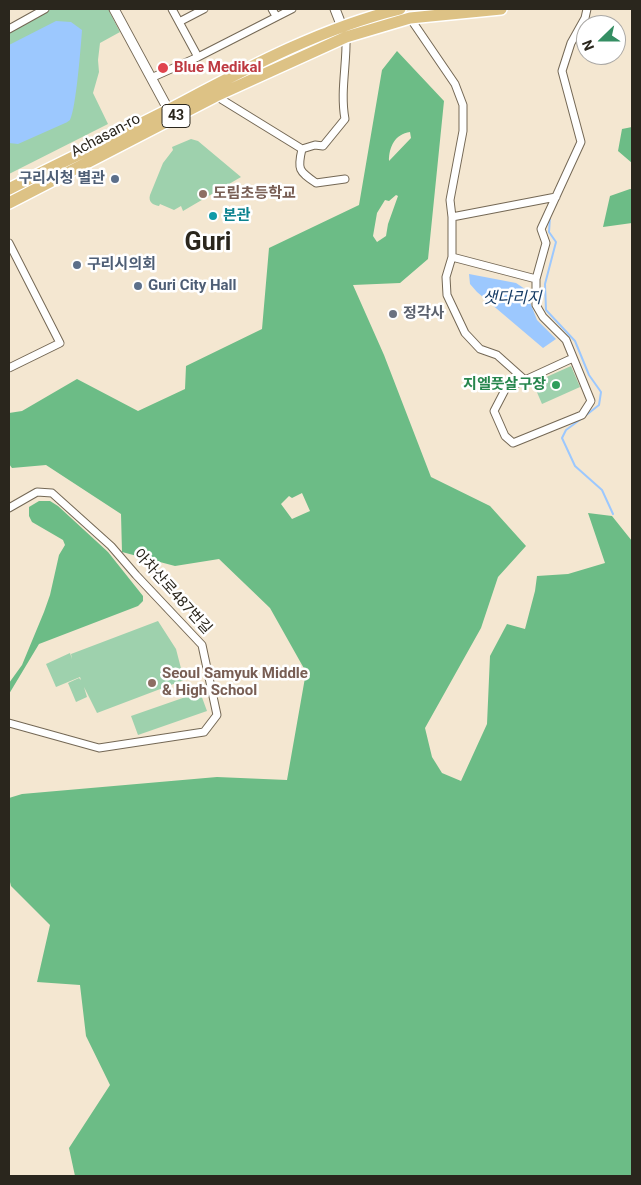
<!DOCTYPE html>
<meta charset="utf-8">
<style>
body{margin:0}
#map{position:relative;width:641px;height:1185px;overflow:hidden;background:#f4e7d1;font-family:Roboto,sans-serif}
canvas{display:block}
.frame{position:absolute;inset:0;border:10px solid #2a261d;pointer-events:none}
.north{position:absolute;left:576px;top:15px;width:50px;height:50px;box-sizing:border-box;background:#fff;border:1px solid #aaa8a5;border-radius:50%;rotate:248deg;font-size:14px;font-weight:700;line-height:20px;text-align:center;color:#2a261d}
.north::after{content:'';display:block;margin:auto;width:18px;height:22px;background:#348e63;clip-path:polygon(50% 0,100% 100%,50% 72%,0 100%)}
</style>
<div id="map">
<canvas width="641" height="1185"></canvas>
<div class="frame"></div>
<div class="north">N</div>
</div>
<script>
const ctx = document.querySelector('canvas').getContext('2d');
ctx.lineJoin = 'round';
function fillPath(path, color) {
  ctx.fillStyle = color;
  ctx.fill(path, 'evenodd');
}
function trace(path, color, width, dash) {
  ctx.strokeStyle = color;
  ctx.lineWidth = width;
  ctx.lineCap = dash ? 'butt' : 'round';
  ctx.setLineDash(dash || []);
  ctx.stroke(path);
}
function label(font, color, halo, rows, align = 'center') {
  ctx.font = font + ' Roboto,"Noto Sans KR",sans-serif';
  ctx.lineWidth = 5;
  ctx.setLineDash([]);
  ctx.textBaseline = 'middle';
  ctx.strokeStyle = halo;
  ctx.fillStyle = color;
  for (const [text, x, y, turn = 0] of rows) {
    ctx.save();
    ctx.translate(x, y);
    ctx.rotate((+turn || 0) * Math.PI / 180);
    ctx.textAlign = isNaN(turn) ? turn : align;
    if (halo) ctx.strokeText(text, 0, 0);
    ctx.fillText(text, 0, 0);
    ctx.restore();
  }
}
fillPath(new Path2D(`
 M50 9H108L120 32 100 43 98 60 99 72 93 93 108 124 9 174V31Z
 M191 139 198 141 241 177 183 211 181 206 174 210 160 204 159 206C153 205 148 202 150 195L163 163 173 150 172 147Z
 M571 366 580 387 542 404 533 383Z
 M158 621 176 649 184 680 97 713 84 687 87 697 76 702 68 683 79 678 81 680 80 677 56 687 46 664 70 653 72 659 71 654Z
 M200 692 207 711 138 735 131 716Z`), '#9ed1ad');
fillPath(new Path2D(`
 M397 51 444 101 428 259 400 283 353 285 384 355 431 477 490 506 526 546 498 577 481 628 425 728 432 757 442 773 461 781 487 724 490 656 507 624 525 629 535 591 537 576 568 574 605 563 588 513 612 516 632 541V1176H75L69 1148 110 1085 86 1036 80 985 37 982 50 925 11 886 9 878V798L22 794 217 777 287 780 306 672 270 608 219 559 175 566 122 552 121 514 46 465 12 468 9 464V413L22 411 77 379 138 411 185 389 186 366 262 329 269 248 359 205 382 70ZM410 132 411 138 389 161C389 147 395 134 410 132ZM396 195 398 196 388 224 386 236 377 242 373 236 377 213 385 200 389 201ZM302 493 310 511 292 519 281 504 289 496 292 498Z
 M632 127V163L618 151 622 129Z
 M630 189H632V223L603 227 610 196Z
 M39 501H50L58 506 108 552 143 596V601L138 606 39 644 9 694V683L22 665 44 612 50 595 59 555 65 545 63 540 32 522 29 516V507Z`), '#6cbc86');
fillPath(new Path2D(`
 M56 21 71 22 82 30C81 45 76 109 70 120 68 122 65 123 63 124L18 144 9 143V45Z
 M469 274 516 283 525 289 537 320 556 339 543 348 477 292 470 284Z`), '#9cc8fe');
trace(new Path2D(`
 M550 217 549 232 556 242 545 284 546 310 575 341 589 375 601 392 599 405 585 416
 M581 419 566 430 562 438 575 466 602 490 613 514`), '#9cc8fe', 2);
const minor = new Path2D(`
 M172 9 198 57
 M272 9 276 16
 M410 18 455 84 463 105V131L450 200 452 217V257L446 277 447 295 465 333 480 349 497 355 525 380 506 388 494 411 505 436 513 443 582 415 591 401 566 340 543 317 536 305V279L546 243 541 229 581 142 562 71 571 43 585 18 587 9
 M179 22 204 9
 M9 29 45 9
 M151 78 198 57 292 9
 M216 96 302 149 315 145 323 146 345 119C340 92 347 64 346 37
 M302 149C297 170 299 171 316 183L345 179
 M452 217 556 197
 M9 243 60 343 9 368
 M452 257 536 279
 M525 380 573 358
 M9 508 37 492 52 493 111 546 136 575 202 645 217 715 204 732 99 748 9 723`);
const tertiary = new Path2D(`
 M114 9 168 109
 M335 9 344 32`);
const primary = new Path2D(`
 M9 189C62 162 115 137 168 110 242 71 318 29 400 9
 M9 203 216 96 346 37 410 18 501 9`);
trace(minor, '#746855', 9);
trace(tertiary, '#746855', 11);
trace(primary, '#fff', 14);
trace(minor, '#fff', 7);
trace(tertiary, '#fff', 9);
trace(primary, '#ddc285', 11);
for (const [x, y, r, color] of [
 [163,68,6,"#e0444e"],
 [115,179,5,"#5c6f8a"],
 [203,194,5,"#8d6e63"],
 [213,216,5,"#0f9aa8"],
 [77,265,5,"#5c6f8a"],
 [138,286,5,"#5c6f8a"],
 [393,314,5,"#6b7280"],
 [556,385,5,"#2e9e5b"],
 [152,683,5,"#8d6e63"]
]) {
  const dot = new Path2D();
  dot.arc(x, y, r, 0, 2 * Math.PI);
  ctx.fillStyle = color;
  ctx.fill(dot);
  trace(dot, '#fff', 2);
}
for (const [x, y, w] of [
 [176,116,28]
]) {
  const box = new Path2D();
  box.roundRect(x - w / 2, y - 11.5, w, 23, 4);
  ctx.fillStyle = '#fff';
  ctx.fill(box);
  trace(box, '#2a261d', 1);
}
label('bold 14px', '#2a261d', null, [
 ["43",176,116]
]);
label('bold 15px', '#be3a42', '#fff', [
 ["Blue Medikal",174,68]
], 'left');
label('15px', '#2a261d', '#fff', [
 ["Achasan-ro",106,136,-28],
 ["아차산로487번길",172,592,48]
]);
label('bold 15px', '#4e5e75', '#fff', [
 ["구리시청 별관",105,179,"right"],
 ["구리시의회",87,265],
 ["Guri City Hall",148,286]
], 'left');
label('bold 15px', '#785e54', '#fff', [
 ["도림초등학교",213,194],
 ["Seoul Samyuk Middle",162,674],
 ["& High School",162,691]
], 'left');
label('bold 15px', '#0d838f', '#fff', [
 ["본관",223,216]
], 'left');
label('bold 15px', '#5b616d', '#fff', [
 ["정각사",403,314]
], 'left');
label('bold 15px', '#27864d', '#fff', [
 ["지엘풋살구장",546,385]
], 'right');
label('italic 16px', '#153b65', '#fff', [
 ["샛다리지",512,299]
]);
label('bold 25px', '#2a261d', '#fff', [
 ["Guri",208,244]
]);
</script>
